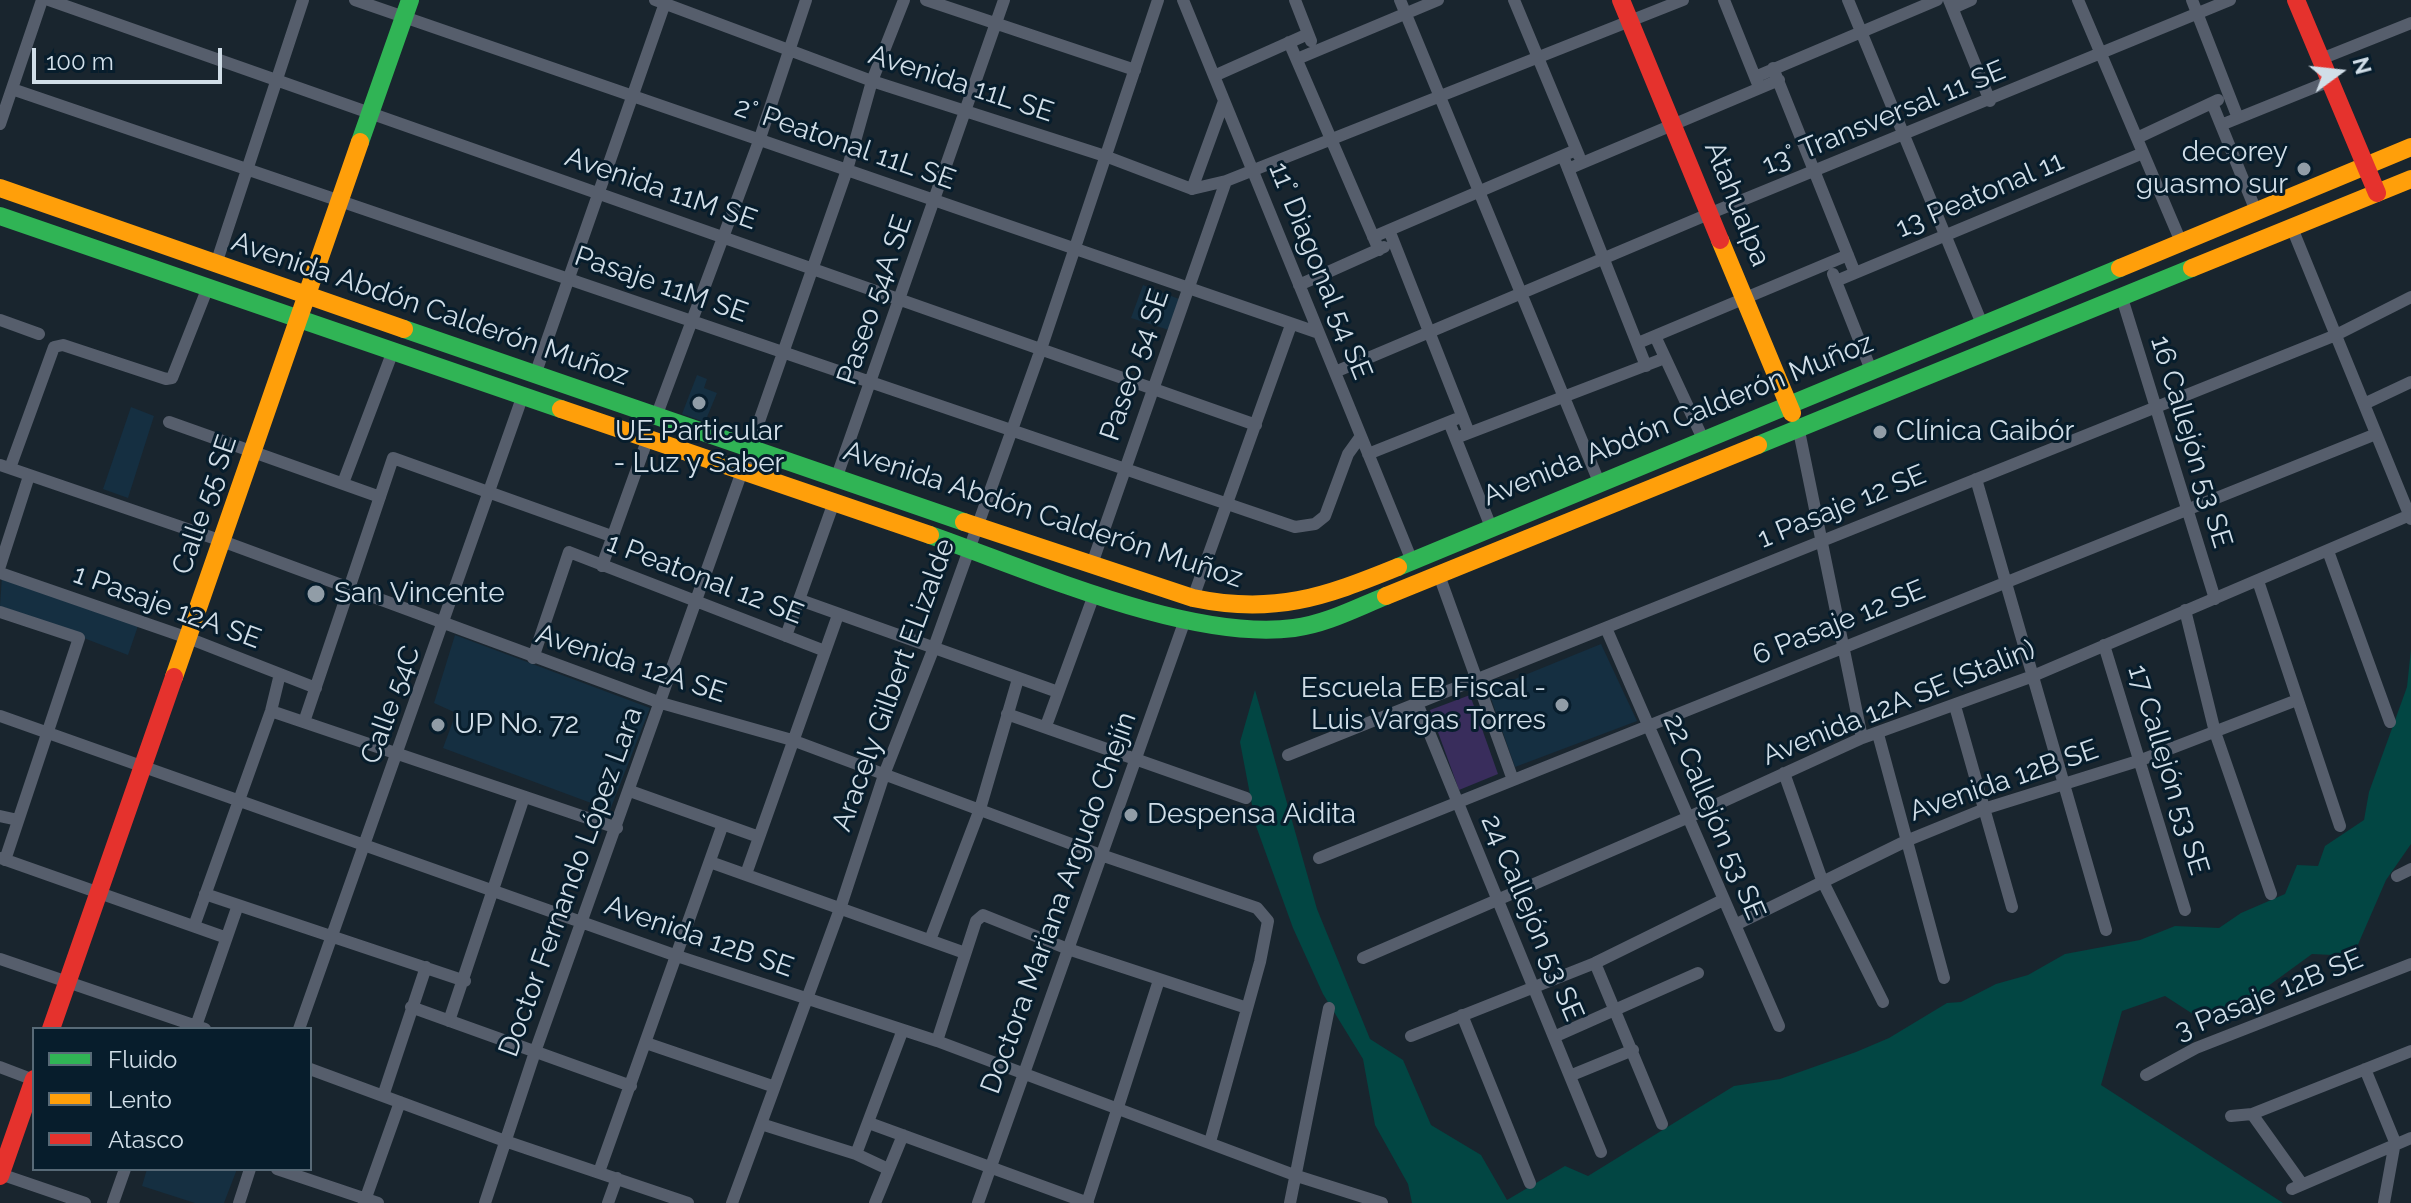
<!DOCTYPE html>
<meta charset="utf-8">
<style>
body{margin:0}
#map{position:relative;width:2411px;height:1203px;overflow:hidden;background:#19252e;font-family:Raleway,sans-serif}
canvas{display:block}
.legend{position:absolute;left:32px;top:1027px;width:280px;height:144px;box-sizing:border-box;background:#071d2c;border:2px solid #586a77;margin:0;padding:10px 14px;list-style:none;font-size:24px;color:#d1dee8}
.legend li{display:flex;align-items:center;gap:16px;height:40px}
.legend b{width:40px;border:2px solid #586a77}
.north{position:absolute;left:2299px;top:32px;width:80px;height:80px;-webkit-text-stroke:6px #071d2c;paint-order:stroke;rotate:75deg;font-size:22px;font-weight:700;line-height:32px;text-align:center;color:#d1dee8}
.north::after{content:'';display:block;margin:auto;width:28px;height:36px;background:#d1dee8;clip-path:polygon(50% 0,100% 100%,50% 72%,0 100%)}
.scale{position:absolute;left:32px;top:48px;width:190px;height:36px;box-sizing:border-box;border:4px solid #d1dee8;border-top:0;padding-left:10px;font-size:24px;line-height:28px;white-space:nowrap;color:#d1dee8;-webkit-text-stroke:6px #071d2c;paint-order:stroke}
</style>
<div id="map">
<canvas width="2411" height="1203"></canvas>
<ul class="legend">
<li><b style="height:10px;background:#30b455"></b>Fluido</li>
<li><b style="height:10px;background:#ff9f0a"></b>Lento</li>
<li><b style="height:10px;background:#e5322d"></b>Atasco</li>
</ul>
<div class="north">N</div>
<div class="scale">100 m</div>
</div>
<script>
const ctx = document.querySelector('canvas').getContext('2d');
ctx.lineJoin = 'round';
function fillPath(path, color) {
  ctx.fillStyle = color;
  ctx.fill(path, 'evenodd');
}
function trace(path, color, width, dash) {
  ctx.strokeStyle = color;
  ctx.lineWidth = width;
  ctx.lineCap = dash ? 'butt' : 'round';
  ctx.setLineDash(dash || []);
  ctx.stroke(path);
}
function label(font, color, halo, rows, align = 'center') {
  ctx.font = font + ' Raleway,sans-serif';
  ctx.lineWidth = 6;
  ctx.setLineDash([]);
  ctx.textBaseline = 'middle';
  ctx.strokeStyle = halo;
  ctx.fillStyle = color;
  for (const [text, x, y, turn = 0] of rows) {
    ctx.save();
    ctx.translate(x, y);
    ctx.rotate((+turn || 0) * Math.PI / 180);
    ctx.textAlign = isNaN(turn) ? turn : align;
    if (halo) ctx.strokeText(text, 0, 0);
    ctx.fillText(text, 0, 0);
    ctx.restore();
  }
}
fillPath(new Path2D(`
 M1143 285 1179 299 1169 330 1131 318Z
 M697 375 707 379 704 388 717 393 705 422 682 414Z
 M131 407 154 416 128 498 103 489Z
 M2 576 138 626 128 655 0 606Z
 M455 635 650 708 610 810 443 748 456 713 434 703Z
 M1601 644 1637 721 1515 767 1488 690Z
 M147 1169H237L224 1203H195L142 1186Z`), '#152f41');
fillPath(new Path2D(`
 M1470 695 1498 774 1459 790 1430 710Z`), '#392d5c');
fillPath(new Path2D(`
 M2411 649V844L2386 880 2353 956 2312 954 2249 1000 2196 1016 2165 996 2122 1011 2101 1085 2283 1203H1412L1408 1184 1375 1125 1363 1059 1323 994 1293 928 1256 826 1240 742 1255 690 1317 909 1370 1039 1403 1060 1431 1125 1481 1155 1507 1200 1565 1166 1588 1176 1734 1086 1780 1079 1856 1052 1889 1038 1947 1003 1961 1002 1996 984 2028 975 2065 954 2140 940 2175 926 2219 928 2241 913 2285 894 2297 865 2318 866 2325 846 2364 820 2369 792 2407 687Z`), '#024643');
trace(new Path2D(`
 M49 0 1256 425
 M355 0 1319 333
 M655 0 872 81 1105 156 1192 189 1226 181 1683 0
 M926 0 1135 70
 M1183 0 1412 561
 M1295 0 1311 41
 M1400 0 1599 482
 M1514 0 1579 156
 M1724 0 1757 82
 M1848 0 1982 324
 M1949 0 1990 101
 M2078 0 2181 242
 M2192 0 2238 118
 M1953 8 1971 0
 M1289 42 1379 250
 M1297 59 1438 0
 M2321 59 2411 23
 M1773 68 1855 273
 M1214 76 1308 34
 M1755 77 1937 0
 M12 89 1295 527 1315 524 1325 516 1348 454 1361 436
 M2212 103 2256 211
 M0 124 42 0
 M2221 125 2330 81
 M2137 138 2218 100
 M1563 156 1646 366
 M1568 169 1779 80
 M1192 189 1224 101
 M2292 228 2411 519
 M1389 230 1469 433
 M1373 237 1576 150
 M216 264 303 0
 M1833 274 1871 370
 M1836 281 2143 153
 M1299 285 1384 247
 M2122 298 2215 599
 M0 320 39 334
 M1655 336 1703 439
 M1638 343 1848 255
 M1335 372 1711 213 2230 0
 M535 375 666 0
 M2364 404 2411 382
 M656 417 759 141 806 0
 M169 422 380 497
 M1449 422 1491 527
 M1799 431 1862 738
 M1456 438 1665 358
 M749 450 847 170 872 81 904 0
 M1368 454 1456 419
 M0 465 222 541 661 703 792 740 1101 855 1257 908 1268 921 1260 962 1210 1142
 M10 468 54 347 63 345 166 379 172 378 208 287
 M836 479 1004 0
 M1976 479 2106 930
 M343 483 393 351
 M2328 551 2390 722
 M1092 564 1226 181
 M0 566 29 476
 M602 566 648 438
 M0 573 188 638 316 688
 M1439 575 1513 780
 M2258 581 2340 826
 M1193 598 1291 325
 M800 600 1058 692
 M2185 610 2215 732 2271 894
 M0 612 79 638 5 860
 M1606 628 1779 1026
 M786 636 834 502
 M2104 645 2185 910
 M533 658 569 552 825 651
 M1417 703 1601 1152
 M1955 706 2012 907
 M271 711 617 828
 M1007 714 1246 798
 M0 716 677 956 937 1041 1297 1176 1382 1203
 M304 722 393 458 614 537
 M1046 726 1095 592
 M1878 734 1944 978
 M1288 755 2336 335 2411 297
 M1784 773 1822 880 1883 1002
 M630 791 759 837
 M0 816 18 820
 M0 858 224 937
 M1319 858 2376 434
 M710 862 965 953
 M746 874 838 615
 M2397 876 2411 869
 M205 894 465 981
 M1735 925 1906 841 1987 808 2141 760 2297 700
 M194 926 271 711 280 674
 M930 940 980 809 1018 679
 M1363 958 1689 817 1862 738 2033 676 2410 515
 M0 959 205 1029
 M1595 963 1662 1124
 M411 1007 631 1086
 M1462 1015 1530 1183
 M449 1021 524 797
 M196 1026 238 905
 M299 1029 523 395
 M1411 1036 1595 963 1723 900
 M1556 1036 1698 973
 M937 1041 976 921 983 915 1068 949 1247 1008
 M646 1043 772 1086
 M0 1067 34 1080
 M310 1069 505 1141 688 1203
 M2365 1069 2395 1142 2384 1203
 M1572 1075 1633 1050
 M2146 1075 2196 1048 2411 964
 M383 1096 426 967
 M2252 1114 2302 1184
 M2231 1116 2252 1114 2411 1051
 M869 1123 1088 1203
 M761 1124 856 1154 888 1169
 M856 1154 902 1032
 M277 1169 378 1203
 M599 1172 723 824
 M0 1174 85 1203
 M2292 1189 2411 1138
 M113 1203 125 1169
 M239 1203 250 1169
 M364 1203 400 1102
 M485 1203 535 1052 745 463 763 455
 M608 1203 617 1178
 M732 1203 841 906 885 772 933 650 1041 349 1158 0
 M875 1203 903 1135
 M978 1203 1185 620
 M1087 1203 1159 980
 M1290 1203 1329 1008`), '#565e6c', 12);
trace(new Path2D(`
 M360 142 410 0
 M0 216 561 409
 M404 329 964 522
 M1758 445 2192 268
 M930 535C1030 570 1190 642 1294 628 1326 624 1356 608 1386 596
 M1398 567 2120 268`), '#30b455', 18);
trace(new Path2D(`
 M0 188 404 329
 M1720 240 1792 413
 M2120 268 2411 147
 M2192 268 2411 179
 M561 409 930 535
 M964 522 1193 598C1274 615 1324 597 1398 567
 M1386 596 1758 445
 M174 677 360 142`), '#ff9f0a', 18);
trace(new Path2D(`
 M1621 0 1720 240
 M2296 0 2377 193
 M51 1029 174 677
 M0 1176 34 1079`), '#e5322d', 18);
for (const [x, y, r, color] of [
 [2304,169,8,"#919da7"],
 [699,403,8,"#919da7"],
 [1880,432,8,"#919da7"],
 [316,594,10,"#919da7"],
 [1562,705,8,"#919da7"],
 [438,725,8,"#919da7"],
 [1131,815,8,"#919da7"]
]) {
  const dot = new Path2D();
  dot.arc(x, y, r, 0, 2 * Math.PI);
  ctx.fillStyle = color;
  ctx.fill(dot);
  trace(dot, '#071d2c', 3);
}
label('28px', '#d1dee8', '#071d2c', [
 ["Avenida 11L SE",961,84,18],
 ["13° Transversal 11 SE",1884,118,-22],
 ["2° Peatonal 11L SE",845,144,19],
 ["Avenida 11M SE",661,189,19],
 ["13 Peatonal 11",1980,195,-23],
 ["Atahualpa",1737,204,68],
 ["11° Diagonal 54 SE",1320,271,68],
 ["Pasaje 11M SE",661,285,19],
 ["Paseo 54A SE",875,300,-71],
 ["Avenida Abdón Calderón Muñoz",430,309,19],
 ["Paseo 54 SE",1135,365,-71],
 ["Avenida Abdón Calderón Muñoz",1678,420,-22],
 ["16 Callejón 53 SE",2191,442,73],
 ["Calle 55 SE",205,505,-71],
 ["1 Pasaje 12 SE",1842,507,-22],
 ["Avenida Abdón Calderón Muñoz",1043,515,18],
 ["1 Peatonal 12 SE",705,579,21],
 ["1 Pasaje 12A SE",167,607,20],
 ["6 Pasaje 12 SE",1839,623,-22],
 ["Avenida 12A SE",631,664,18],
 ["Aracely Gilbert ELizalde",894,685,-70],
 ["Avenida 12A SE (Stalin)",1899,703,-22],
 ["Calle 54C",391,705,-70],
 ["17 Callejón 53 SE",2168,770,73],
 ["Avenida 12B SE",2004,781,-19],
 ["22 Callejón 53 SE",1714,817,67],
 ["Doctor Fernando López Lara",571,882,-70],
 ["Doctora Mariana Argudo Chejín",1059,903,-70],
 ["24 Callejón 53 SE",1532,918,67],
 ["Avenida 12B SE",699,937,19],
 ["3 Pasaje 12B SE",2269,995,-22]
]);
label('28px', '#d1dee8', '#071d2c', [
 ["decorey",2288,153,"right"],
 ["guasmo sur",2288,185,"right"],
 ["UE Particular",699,432,"center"],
 ["- Luz y Saber",699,464,"center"],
 ["Clínica Gaibór",1896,432],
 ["San Vincente",334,594],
 ["Escuela EB Fiscal -",1546,689,"right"],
 ["Luis Vargas Torres",1546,721,"right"],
 ["UP No. 72",454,725],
 ["Despensa Aidita",1147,815]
], 'left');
</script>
